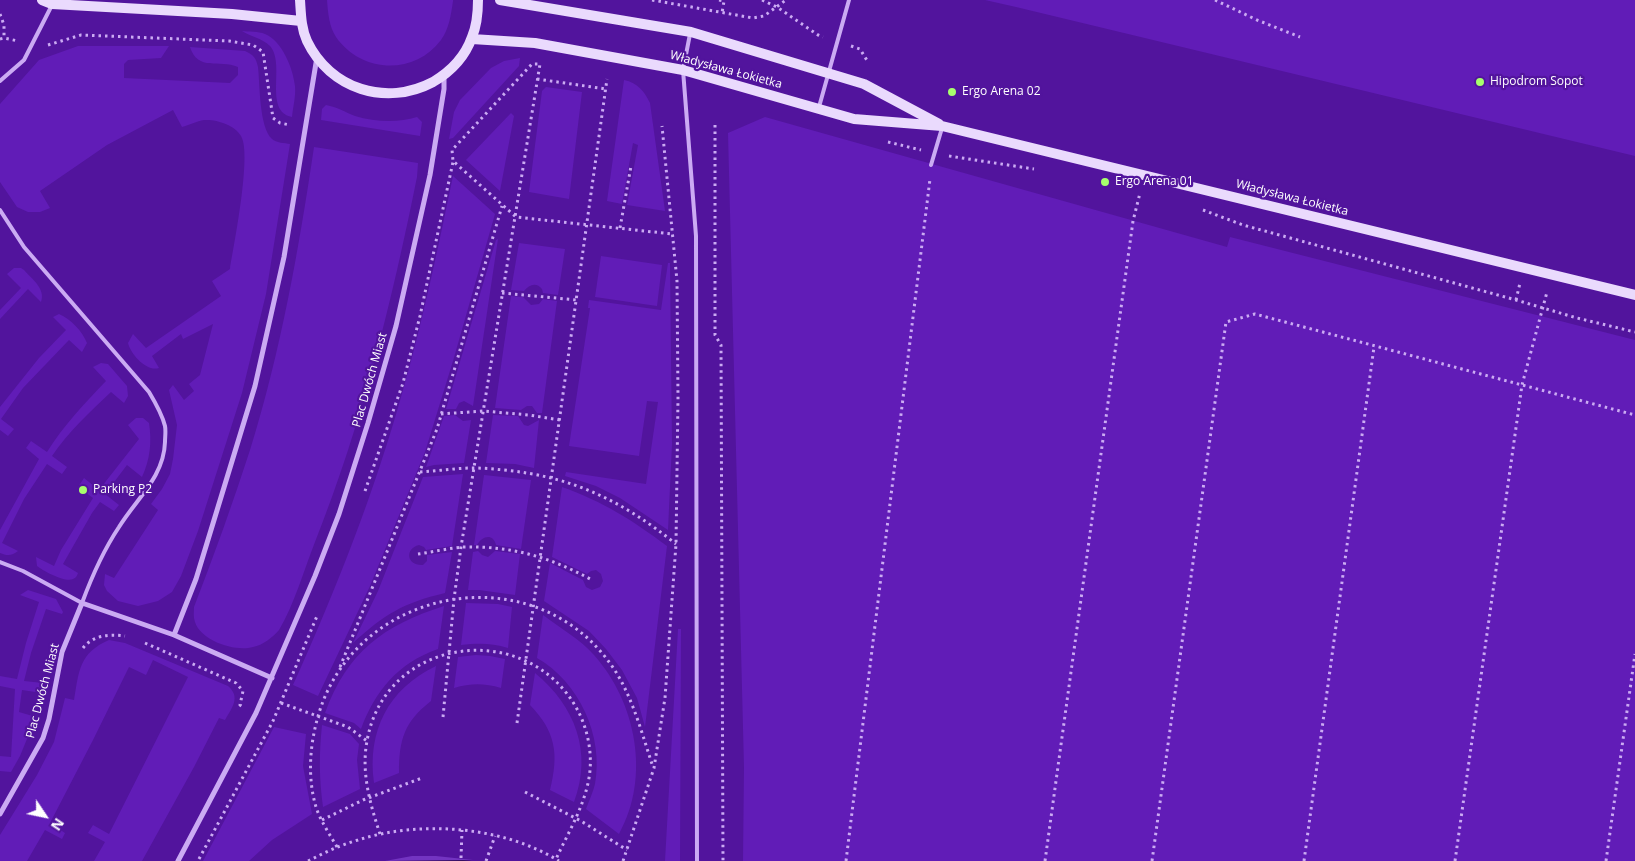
<!DOCTYPE html>
<meta charset="utf-8">
<style>
body{margin:0}
#map{position:relative;width:1635px;height:861px;overflow:hidden;background:#52149d;font-family:"Open Sans",sans-serif}
canvas{display:block}
.north{position:absolute;left:20px;top:791px;width:50px;height:50px;-webkit-text-stroke:4px #52149d;paint-order:stroke;rotate:124deg;font-size:14px;font-weight:700;line-height:20px;text-align:center;color:#fff}
.north::after{content:'';display:block;margin:auto;width:18px;height:22px;background:#fff;clip-path:polygon(50% 0,100% 100%,50% 72%,0 100%)}
</style>
<div id="map">
<canvas width="1635" height="861"></canvas>
<div class="north">N</div>
</div>
<script>
const ctx = document.querySelector('canvas').getContext('2d');
ctx.lineJoin = 'round';
function fillPath(path, color) {
  ctx.fillStyle = color;
  ctx.fill(path, 'evenodd');
}
function trace(path, color, width, dash) {
  ctx.strokeStyle = color;
  ctx.lineWidth = width;
  ctx.lineCap = dash ? 'butt' : 'round';
  ctx.setLineDash(dash || []);
  ctx.stroke(path);
}
function label(font, color, halo, rows, align = 'center') {
  ctx.font = font + ' "Open Sans",sans-serif';
  ctx.lineWidth = 4.5;
  ctx.setLineDash([]);
  ctx.textBaseline = 'middle';
  ctx.strokeStyle = halo;
  ctx.fillStyle = color;
  for (const [text, x, y, turn = 0] of rows) {
    ctx.save();
    ctx.translate(x, y);
    ctx.rotate((+turn || 0) * Math.PI / 180);
    ctx.textAlign = isNaN(turn) ? turn : align;
    if (halo) ctx.strokeText(text, 0, 0);
    ctx.fillText(text, 0, 0);
    ctx.restore();
  }
}
fillPath(new Path2D(`
 M327 0H453V1C451 15 449 29 441 40 414 76 361 73 336 37 329 26 328 13 327 0Z
 M985 0H1635V156L1016 7Z
 M242 31C249 32 258 31 265 34 282 41 293 68 295 86 296 96 293 107 292 117 263 111 286 64 270 46 262 38 251 37 242 31Z
 M78 46H169L161 58 128 60 124 64V78L230 83 238 75V67C219 59 198 72 190 47L245 51C254 55 256 58 258 67 260 85 259 127 272 139 276 143 285 143 290 144L266 294 242 393 198 531 181 576 172 592 158 601 138 606 118 601 107 591 104 585 105 574 114 578 158 510 151 504 162 489 170 474 173 459 177 425 169 390 173 385 184 400 194 391 189 384 200 375 213 324 183 339 181 334 152 356 159 368C147 372 131 355 128 343L133 334 146 348 221 296 212 281 230 269C234 244 252 154 241 136 235 125 216 119 204 120 197 121 189 125 182 127L173 110 107 145 40 191 50 208 40 212H28L17 207 0 182V104L39 60Z
 M520 58 519 66 453 138 449 139 454 112 460 100 491 68 504 61Z
 M624 80C638 83 644 91 650 103L665 211 627 205 638 145 633 143 622 204 607 201Z
 M546 87 582 92 569 199 529 192 542 91Z
 M326 105C337 107 345 112 355 116 375 122 398 123 417 117L422 122 420 136 321 120 322 109Z
 M511 113 514 116 500 191 466 160Z
 M765 117 1227 247 1230 237 1635 340V861H743L744 767 728 133Z
 M314 147 418 163 417 177C392 301 362 424 315 542 304 570 294 605 279 630 272 638 263 645 253 647 235 652 201 641 195 622 193 617 194 612 194 607 214 555 233 503 250 450 281 351 299 248 314 147Z
 M453 176 495 214 453 361 425 452 370 586 318 696 293 685C336 590 375 491 403 390 423 320 438 248 453 176Z
 M498 239 473 406 464 401 459 403 456 409H446L496 240Z
 M519 243 565 249 558 295 543 293 542 289C537 282 529 284 524 291L511 290Z
 M601 256 662 265 657 306 595 297Z
 M668 263H670L672 444 668 530 620 498 596 486 565 476 566 472 646 484 658 402 647 401 639 456 569 446 590 308H588L589 300 661 310Z
 M14 268H21L24 270C32 279 46 289 41 302L28 289 0 319V310L21 288 7 274Z
 M511 296 523 297 531 305 539 304 543 299 557 301 542 413H537L532 406H527L521 410 495 408Z
 M59 314C71 319 82 331 87 343L82 352 69 340 23 388 1 419 14 429 8 436 0 430V407L39 358 66 330 53 317Z
 M101 363 108 364 127 386 128 396 124 403 111 392C90 412 68 432 52 456L67 467 62 474 47 464 24 499 2 543 18 551C12 556 7 556 0 553V530L39 459 26 448 31 441 47 452C63 426 85 403 106 381L93 367Z
 M455 415 463 421 471 420 464 463 434 465 426 467 444 416Z
 M493 415 518 416 524 425 528 426 539 420 534 468 515 464 486 463Z
 M136 418H143L149 423C152 442 150 460 142 477L127 465 105 494 119 505 114 511 100 502 92 513 63 564 78 573C77 576 76 578 73 579 66 583 43 571 37 566L36 557 54 566 61 550 93 498 78 487 84 478 99 490 139 439 128 425Z
 M463 474 452 546 426 550 424 547 419 545C404 549 407 566 423 565L427 561V555L452 552 445 593C403 603 385 614 353 643L378 591 423 477Z
 M484 475 531 480 521 549 496 545C493 533 482 536 477 545H474Z
 M562 487C604 502 632 520 667 546L645 727 637 698 622 670 606 649 589 631 544 601 550 563 583 580 586 587 592 590 600 587 603 581 601 574 596 570 591 571 587 574 552 557Z
 M478 551 482 555 488 557 495 551 520 554 515 595 479 590H468L473 552Z
 M28 590 56 599 63 612 62 614 46 609 31 653 24 681 43 683 42 693 22 690 19 712 36 717 20 756 11 772 0 771V756L11 757 15 689 0 686V676L17 679 26 643 39 602 20 595Z
 M466 603 498 604 512 607 508 648C492 643 478 643 461 645Z
 M444 606 438 649C398 663 375 691 361 729L354 723 325 713C347 652 384 625 444 606Z
 M543 615C560 628 580 639 594 655 636 702 651 777 619 834L586 809C589 801 593 792 595 784 604 736 579 682 537 658Z
 M678 629H681L680 861H665Z
 M109 640 125 643 228 686C241 697 232 708 225 720L219 718 194 767 142 861H94L105 842 88 833 93 825 109 834 188 677 153 660 146 675 129 667 93 740 50 823 65 833 62 839 45 830 27 861H0V835L37 775 54 742 65 698 74 700C79 671 79 653 109 640Z
 M476 655 490 656 505 659 501 688C484 683 471 683 454 688L458 657Z
 M436 666 431 701C404 722 399 740 399 773L374 783C367 731 388 689 436 666Z
 M535 673C575 706 593 752 574 802L550 790C559 754 556 732 530 705Z
 M322 725 350 734 359 744 357 760 360 789 323 807C319 777 319 755 322 725Z
 M274 727 306 734 303 766 312 814 272 840 249 861H203Z`), '#611cb7');
fillPath(new Path2D(`
 M436 857 472 861H386Z`), '#0007');
fillPath(new Path2D(`
 M412 856H436L473 860 385 861Z`), '#7334c1');
trace(new Path2D(`
 M652 0 753 18 764 16 786 0
 M719 0 724 1 722 13
 M762 0 777 7 818 35 823 37
 M1215 0 1257 20 1300 37
 M0 14 4 25V38
 M0 39 4 38 18 41
 M48 45 81 35 229 41 253 45 263 52 273 118 280 123 290 125
 M851 46 860 49 868 62
 M537 79 606 89
 M715 125V335L721 345 723 861
 M888 142 921 150
 M949 156 1034 169
 M1203 210 1243 225 1516 300 1577 318 1635 332
 M620 228 631 166
 M502 293 577 300
 M1516 300 1520 283
 M441 414 483 411 529 415 560 420
 M420 472C438 471 456 468 474 468 484 468 494 469 504 470 574 477 622 501 676 544
 M365 491 403 383 420 316 453 162
 M418 554C433 552 449 548 464 547 512 546 550 557 592 580
 M145 643 236 683 243 691 240 705 243 707
 M83 648C93 635 109 634 125 636
 M340 667 437 429 502 206
 M281 703 348 727 367 741
 M443 717 454 599 461 547 540 64H532L452 150 453 161 516 217 672 234
 M517 723 607 79
 M525 792 581 821 627 850
 M322 820 363 800 422 778
 M380 834C370 804 361 772 367 741 385 636 527 618 577 709 588 729 593 755 589 778 584 807 568 833 556 859
 M337 847C330 835 322 823 317 810 308 783 309 752 316 724 348 587 535 550 614 669 633 698 642 734 653 767
 M461 858 462 830
 M199 859 273 721 317 616
 M308 861C324 853 340 845 358 840 420 820 503 826 559 861
 M486 861 495 836
 M623 861 654 768 665 698 676 544 678 398 677 281 662 126
 M846 861 930 179
 M1045 861 1133 221 1140 193
 M1152 861 1226 322 1255 314 1635 415
 M1304 861 1374 347
 M1455 861 1522 385 1547 292
 M1606 861 1635 654`), '#cbabf3', 3, [2.5, 4]);
trace(new Path2D(`
 M690 34 683 70 696 236 697 861
 M0 81 24 60 52 5
 M819 107 849 0
 M931 165 942 128
 M0 210 24 247 149 392C155 402 162 414 165 426 166 431 165 437 165 442 164 477 136 499 119 527 103 551 92 576 82 603L23 571 0 562`), '#cbabf3', 4);
trace(new Path2D(`
 M174 635 196 579 255 386 284 257 317 57
 M0 814 43 738 49 719 62 652 82 603 174 635 272 678
 M178 861 256 713 315 576 339 514 368 423 396 326 430 175 444 89V76`), '#cbabf3', 5);
trace(new Path2D(`
 M42 0 52 4 232 14 301 21
 M300 0C301 14 301 28 307 41 330 89 386 107 433 82 450 72 465 57 472 37 477 25 478 13 478 0
 M500 0 691 32 864 84 939 124
 M472 39 535 43 683 70 854 119 942 126 1635 295`), '#eadafd', 10);
for (const [x, y, r, color] of [
 [1480,82,5,"#a7ff6d"],
 [952,92,5,"#a7ff6d"],
 [1105,182,5,"#a7ff6d"],
 [83,490,5,"#a7ff6d"]
]) {
  const dot = new Path2D();
  dot.arc(x, y, r, 0, 2 * Math.PI);
  ctx.fillStyle = color;
  ctx.fill(dot);
  trace(dot, '#52149d', 2);
}
label('12px', '#fff', '#52149d', [
 ["Władysława Łokietka",726,70,15],
 ["Władysława Łokietka",1292,198,14],
 ["Plac Dwóch Miast",370,380,-74],
 ["Plac Dwóch Miast",43,691,-75]
]);
label('12px', '#fff', '#52149d', [
 ["Hipodrom Sopot",1490,82],
 ["Ergo Arena 02",962,92],
 ["Ergo Arena 01",1115,182],
 ["Parking P2",93,490]
], 'left');
</script>
